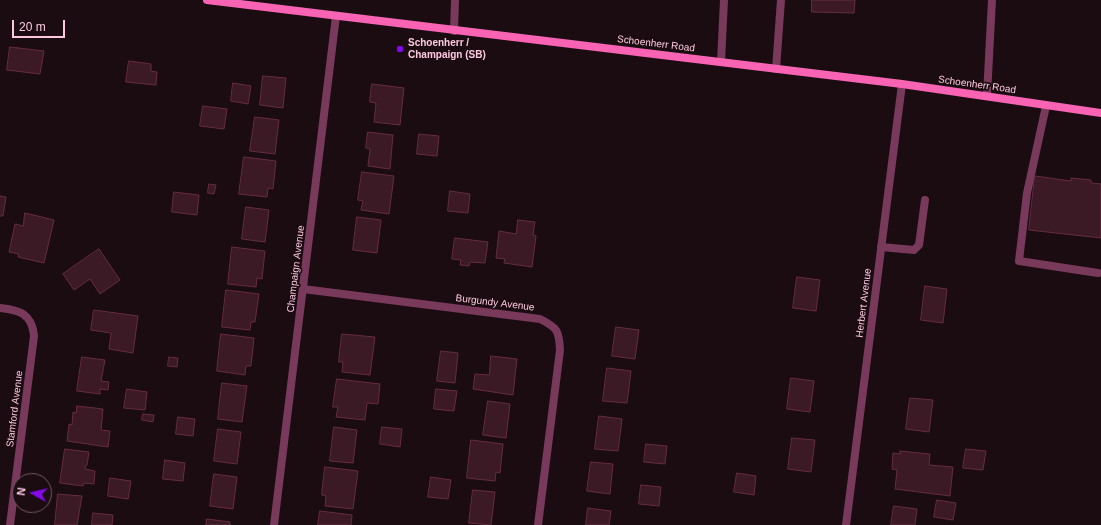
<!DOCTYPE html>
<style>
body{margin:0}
#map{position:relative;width:1101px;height:525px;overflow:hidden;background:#1b0c12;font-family:Arial,sans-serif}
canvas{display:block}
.north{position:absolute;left:12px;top:473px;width:40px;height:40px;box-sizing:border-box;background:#1b0c12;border:1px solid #755764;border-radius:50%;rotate:278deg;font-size:11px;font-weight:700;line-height:16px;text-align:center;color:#fdc8df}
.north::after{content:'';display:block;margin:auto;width:14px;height:18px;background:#820ae7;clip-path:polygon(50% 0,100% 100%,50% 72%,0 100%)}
.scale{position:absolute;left:12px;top:20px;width:53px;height:18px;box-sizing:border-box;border:2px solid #fdc8df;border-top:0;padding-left:5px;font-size:12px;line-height:14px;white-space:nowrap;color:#fdc8df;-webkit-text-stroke:3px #1b0c12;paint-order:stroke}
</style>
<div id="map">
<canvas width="1101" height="525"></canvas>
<div class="north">N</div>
<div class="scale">20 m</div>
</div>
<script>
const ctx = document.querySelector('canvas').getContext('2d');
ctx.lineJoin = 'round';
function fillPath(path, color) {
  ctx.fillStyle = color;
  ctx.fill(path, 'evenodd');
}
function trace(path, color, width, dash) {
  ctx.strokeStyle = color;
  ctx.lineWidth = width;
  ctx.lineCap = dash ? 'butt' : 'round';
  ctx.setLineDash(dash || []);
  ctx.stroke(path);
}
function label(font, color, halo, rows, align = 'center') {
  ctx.font = font + ' Arial,sans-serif';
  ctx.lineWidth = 3.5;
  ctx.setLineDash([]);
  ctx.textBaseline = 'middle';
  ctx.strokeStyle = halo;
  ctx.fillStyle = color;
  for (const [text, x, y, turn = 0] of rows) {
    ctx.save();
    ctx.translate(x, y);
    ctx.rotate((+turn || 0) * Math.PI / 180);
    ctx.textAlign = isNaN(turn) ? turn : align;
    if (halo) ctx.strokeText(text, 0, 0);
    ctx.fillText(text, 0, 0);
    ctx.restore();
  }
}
const building = new Path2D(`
 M812 0H855L854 13 812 12Z
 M10 47 44 51 40 74 7 70Z
 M129 61 151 64V71L157 72 156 85 126 82Z
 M263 76 286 78 283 108 260 105Z
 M233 83 251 86 248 104 231 101Z
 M372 84 404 88 400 125 374 122 376 103 370 102Z
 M203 106 227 109 224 129 200 126Z
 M255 117 279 120 275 154 250 151Z
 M368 132 393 135 390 169 368 166 370 149 366 148Z
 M419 134 439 136 437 156 417 154Z
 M244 157 276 161 273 189 268 188 267 197 239 194Z
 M362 172 394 176 389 214 361 210 363 201 358 200Z
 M1035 176 1071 181V178L1091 180V183L1101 184V238L1029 230Z
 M209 184 216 185 214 194 208 193Z
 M450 191 470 194 468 213 448 211Z
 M174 192 199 195 197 215 172 212Z
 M0 196 6 197 3 216H0Z
 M246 207 269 210 265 242 242 239Z
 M25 213 54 220 44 263 18 257 19 254 9 252 15 224 23 226Z
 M357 217 381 220 377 253 353 250Z
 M518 220 535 222 533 235 536 236 532 267 504 263 505 259 496 258 499 231 516 234Z
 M455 238 488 242 485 263 470 262 469 266 460 265 461 260 452 259Z
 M232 247 265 251 262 279 257 278 256 287 228 284Z
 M99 249 120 280 100 294 90 279 74 290 63 274Z
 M797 277 820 280 816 311 793 308Z
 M925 286 947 289 943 323 921 320Z
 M226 290 259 294 255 322H251L250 330 222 327Z
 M94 310 138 316 133 353 109 349 111 333 91 330Z
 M616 327 639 330 635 359 612 356Z
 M221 334 254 338 251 366H246L245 375 217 371Z
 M342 334 375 337 370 375 342 372 343 362H339Z
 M441 351 458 353 455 383 437 381Z
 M491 356 517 359 513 395 473 389 475 374 489 375Z
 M82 357 105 360 101 381 109 382 108 390 100 389V394L77 391Z
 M169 357 178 358 177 367 168 366Z
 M607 368 631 371 627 403 603 401Z
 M791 378 814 381 810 412 787 409Z
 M337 379 380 384 378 404 367 403 365 420 336 417 338 407H333Z
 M222 383 247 386 242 422 218 419Z
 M127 389 147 392 145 410 124 408Z
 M436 389 457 391 454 411 434 409Z
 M910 398 933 400 929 432 906 429Z
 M488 401 510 404 506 438 483 435Z
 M77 406 103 409 101 430 110 431 108 447 67 441 69 424 72 425 73 412 76 413Z
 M143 414 154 415 153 422 142 420Z
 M599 416 622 419 618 451 595 449Z
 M178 417 195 419 193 436 176 434Z
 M334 427 357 430 353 463 330 461Z
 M382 427 402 429 400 447 380 444Z
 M218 429 241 432 237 464 214 461Z
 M792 438 815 440 811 472 788 469Z
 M471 440 503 444 500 473 496 472 495 481 467 478Z
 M646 444 667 446 665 464 644 462Z
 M65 449 89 452 87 465H86L85 469 95 471 94 484 84 483 83 486 60 483Z
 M966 449 986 451 983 470 963 468Z
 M900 451 930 454 929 465 953 467 950 496 895 489 897 470 892 469 893 453 900 454Z
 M165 460 185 463 183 481 163 479Z
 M591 462 613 464 610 494 587 491Z
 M325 467 358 471 353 509 325 506 326 496 322 495Z
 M737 473 756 476 754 495 734 492Z
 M214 474 237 477 233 509 210 506Z
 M431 477 451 480 448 499 428 497Z
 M110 478 131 481 128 499 108 496Z
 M641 485 661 487 659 506 639 504Z
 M473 490 495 492 491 525 469 523Z
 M58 494 82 496 77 525H55Z
 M937 500 956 503 953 520 934 517Z
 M894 506 917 509 915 525H891Z
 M588 508 611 511 609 525H586Z
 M320 511 352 515 351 525H318Z
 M93 513 113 515 112 525H92Z
 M207 519 230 522V525H206Z`);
fillPath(building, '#3b1925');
trace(building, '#662c41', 1);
trace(new Path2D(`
 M776 69 781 0
 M1046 106 1027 193 1019 261 1098 273
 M881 247 914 250 919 245 925 200`), '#78395a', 8);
trace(new Path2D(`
 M454 31 455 0
 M721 62 724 0
 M987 95 992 0
 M303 289 540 319C558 328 559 331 560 350L538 525
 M0 308C20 310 32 314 34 336L10 525
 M274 525 336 16
 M846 525 902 84`), '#78395a', 8);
trace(new Path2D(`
 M207 0 902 84C968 93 1035 104 1101 113`), '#f864b3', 8);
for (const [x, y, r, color] of [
 [400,49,4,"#820ae7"]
]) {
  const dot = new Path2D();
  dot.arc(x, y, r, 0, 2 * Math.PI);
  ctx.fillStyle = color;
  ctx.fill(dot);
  trace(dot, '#1b0c12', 1.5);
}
label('bold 10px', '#fdc8df', '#1b0c12', [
 ["Schoenherr /",408,43],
 ["Champaign (SB)",408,55]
], 'left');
label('10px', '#fdc8df', '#1b0c12', [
 ["Schoenherr Road",656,44,7],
 ["Schoenherr Road",977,85,8],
 ["Champaign Avenue",296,269,-83],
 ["Burgundy Avenue",495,303,7],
 ["Herbert Avenue",864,303,-83],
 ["Stamford Avenue",15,409,-83]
]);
</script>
